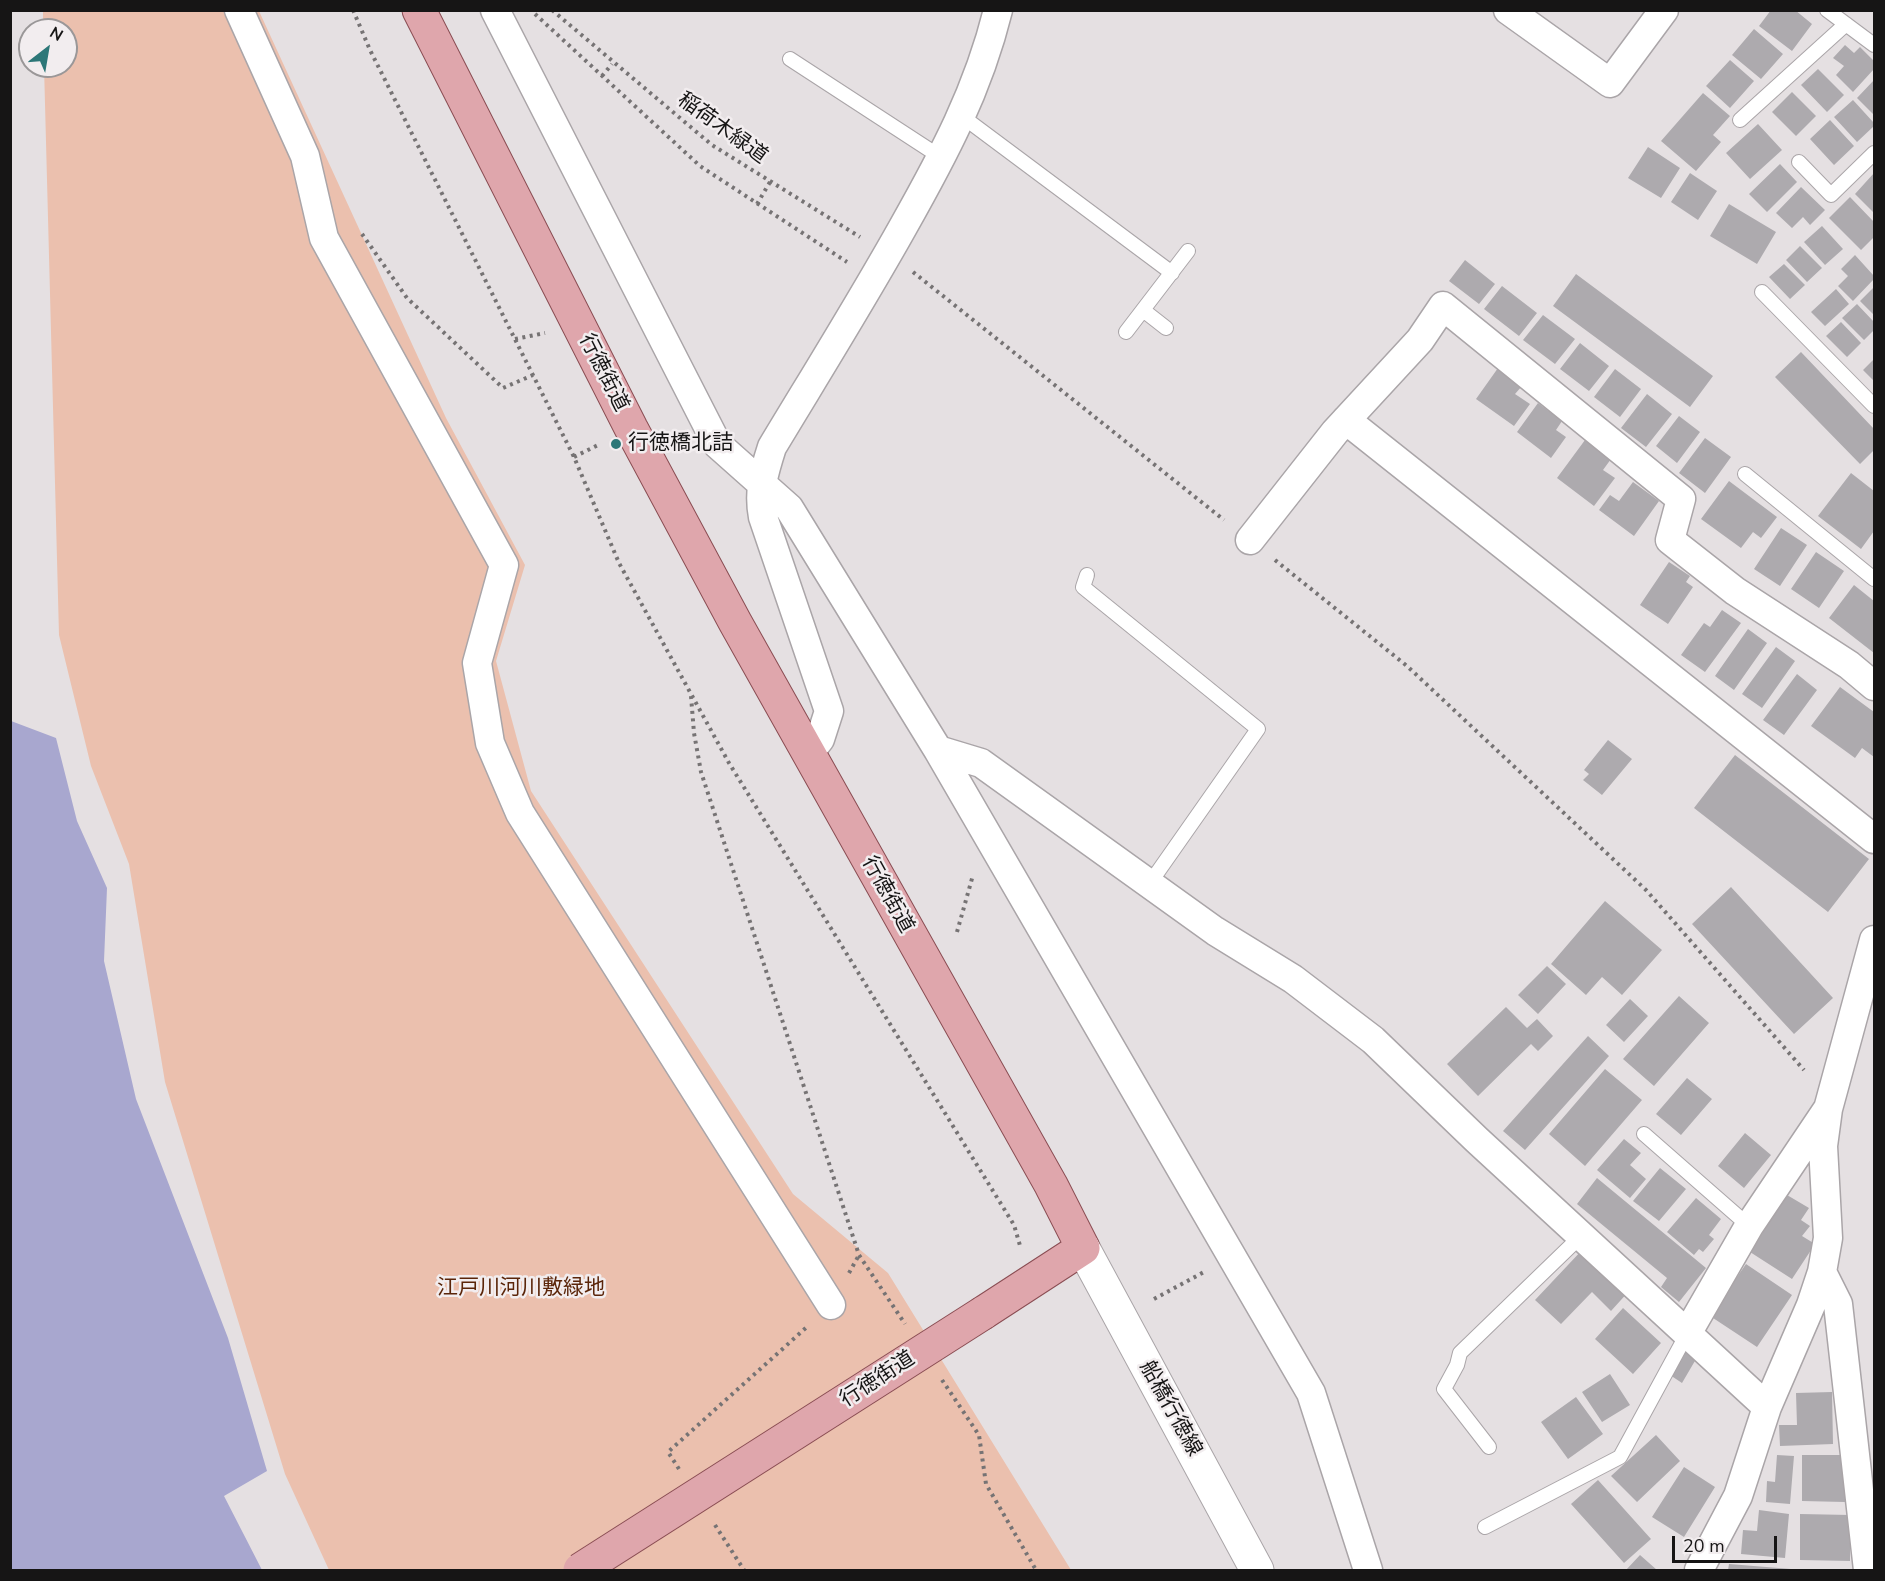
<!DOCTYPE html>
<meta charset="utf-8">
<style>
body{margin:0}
#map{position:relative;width:1885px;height:1581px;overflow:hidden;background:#e5e0e2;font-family:"Nunito Sans",sans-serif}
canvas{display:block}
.frame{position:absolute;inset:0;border:12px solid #161515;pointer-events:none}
.north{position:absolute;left:18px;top:18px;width:60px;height:60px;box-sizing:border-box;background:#f2edef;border:2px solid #9a9798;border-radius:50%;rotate:31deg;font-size:16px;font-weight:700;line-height:24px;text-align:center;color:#161515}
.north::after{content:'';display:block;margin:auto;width:21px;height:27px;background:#2d7778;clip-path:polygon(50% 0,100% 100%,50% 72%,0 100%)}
.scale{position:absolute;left:1672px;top:1536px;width:105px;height:27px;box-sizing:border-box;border:3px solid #161515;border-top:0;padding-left:8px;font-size:18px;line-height:21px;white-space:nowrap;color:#161515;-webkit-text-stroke:4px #f2edef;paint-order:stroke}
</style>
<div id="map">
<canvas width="1885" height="1581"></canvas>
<div class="frame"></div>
<div class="north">N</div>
<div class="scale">20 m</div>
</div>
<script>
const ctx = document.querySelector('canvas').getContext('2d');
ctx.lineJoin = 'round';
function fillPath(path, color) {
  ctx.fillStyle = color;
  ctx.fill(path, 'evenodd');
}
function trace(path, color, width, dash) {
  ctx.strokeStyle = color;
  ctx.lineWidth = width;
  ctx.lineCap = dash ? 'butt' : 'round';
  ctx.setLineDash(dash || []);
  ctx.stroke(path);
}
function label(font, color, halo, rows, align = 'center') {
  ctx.font = font + ' "Nunito Sans","Noto Sans JP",sans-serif';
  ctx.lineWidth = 5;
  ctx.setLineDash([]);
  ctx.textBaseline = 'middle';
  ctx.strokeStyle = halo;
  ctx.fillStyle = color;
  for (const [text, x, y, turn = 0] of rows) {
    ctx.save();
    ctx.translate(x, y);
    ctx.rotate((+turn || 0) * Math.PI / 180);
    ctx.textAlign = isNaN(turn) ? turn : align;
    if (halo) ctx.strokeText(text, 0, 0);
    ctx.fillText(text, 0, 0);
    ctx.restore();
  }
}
fillPath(new Path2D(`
 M43 11H259L446 418 525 565 496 661 531 791 793 1194 888 1273 1071 1570H329L285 1474 165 1082 129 864 91 766 59 635 44 66H66V30H43Z`), '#ebc0ae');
fillPath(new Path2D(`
 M11 721 56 738 77 821 107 888 104 961 136 1099 228 1338 267 1471 224 1496 262 1570H11Z`), '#a8a7cf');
fillPath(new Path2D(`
 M1771 10H1795L1812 24 1792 51 1759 26Z
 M1754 29 1783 54 1761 79 1732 55Z
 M1845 45 1854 53 1860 47 1874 61V69L1853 92 1836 75 1844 66 1833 58Z
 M1730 60 1754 81 1730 108 1706 86Z
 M1818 69 1844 95 1827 112 1801 85Z
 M1874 80V115L1857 98Z
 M1792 92 1816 116 1796 136 1772 112Z
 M1703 93 1730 116 1713 135 1721 142 1696 171 1661 141Z
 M1853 100 1874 123V126L1857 142 1834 117Z
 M1830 120 1854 146 1834 165 1810 139Z
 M1758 124 1782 150 1750 179 1726 153Z
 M1648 147 1680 168 1661 198 1628 178Z
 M1780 164 1797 182 1767 212 1749 194Z
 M1690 173 1717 191 1698 220 1671 202Z
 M1874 173V213L1855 194Z
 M1801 187 1825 210 1810 225 1803 217 1792 228 1776 213Z
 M1850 197 1874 222V237L1861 250 1829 218Z
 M1729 204 1776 232 1757 264 1710 236Z
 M1822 226 1843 249 1825 265 1804 242Z
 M1800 246 1822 268 1807 282 1786 260Z
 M1855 255 1874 276V279L1853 301 1838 286 1848 276 1841 269Z
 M1465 260 1495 284 1479 304 1449 281Z
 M1784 264 1805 285 1790 299 1769 277Z
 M1576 274 1713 376 1690 407 1553 306Z
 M1502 286 1537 313 1519 336 1484 309Z
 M1874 287V315L1860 301Z
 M1836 289 1849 304 1825 326 1811 312Z
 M1857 304 1874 322V330L1864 340 1842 318Z
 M1543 315 1575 339 1555 364 1523 340Z
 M1841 322 1861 343 1847 357 1826 336Z
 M1580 343 1609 366 1589 391 1560 369Z
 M1801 352 1874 429V450L1860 464 1775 377Z
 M1874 359V381L1863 370Z
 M1498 368 1522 386 1515 394 1530 404 1514 426 1476 399Z
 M1615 369 1641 389 1620 417 1594 397Z
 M1647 394 1672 414 1646 447 1621 428Z
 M1538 403 1562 421 1556 430 1566 437 1551 458 1517 432Z
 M1679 416 1700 432 1677 463 1656 446Z
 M1705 438 1731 457 1705 493 1679 473Z
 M1585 440 1611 459 1603 470 1615 478 1594 506 1557 478Z
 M1851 473 1874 491V531L1861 549 1818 516Z
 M1729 481 1777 517 1761 538 1753 532 1741 548 1701 519Z
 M1633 482 1659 501 1634 536 1599 510 1610 495 1619 501Z
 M1781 528 1807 545 1780 586 1754 569Z
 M1816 552 1844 571 1819 608 1791 589Z
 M1669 562 1690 576 1686 582 1693 587 1668 624 1640 605Z
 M1854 585 1874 601V653L1829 618Z
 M1722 610 1741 623 1705 672 1681 655 1704 623 1710 627Z
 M1748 629 1767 643 1734 690 1715 676Z
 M1776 647 1795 661 1762 708 1742 694Z
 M1797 674 1817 690 1784 735 1763 720Z
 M1840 687 1874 712V757L1862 748 1855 758 1811 726Z
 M1608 740 1632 759 1602 795 1583 780 1589 774 1584 770Z
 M1735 755 1869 859 1828 912 1694 808Z
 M1731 887 1833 998 1794 1034 1692 924Z
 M1605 901 1662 950 1622 995 1602 977 1586 995 1551 964Z
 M1547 966 1566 984 1538 1014 1518 995Z
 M1679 996 1709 1023 1654 1086 1623 1059Z
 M1630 999 1648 1016 1624 1042 1606 1025Z
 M1506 1007 1527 1028 1537 1019 1553 1036 1538 1051 1531 1044 1478 1096 1447 1064Z
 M1588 1036 1609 1056 1525 1150 1503 1131Z
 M1605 1069 1642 1100 1585 1166 1549 1134Z
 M1687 1078 1712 1099 1681 1135 1656 1114Z
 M1745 1133 1771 1155 1744 1188 1718 1166Z
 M1624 1139 1641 1153 1630 1165 1646 1179 1630 1198 1597 1170Z
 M1660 1168 1686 1189 1659 1221 1633 1201Z
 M1597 1178 1706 1268 1679 1302 1661 1287 1667 1278 1577 1204Z
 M1787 1195 1809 1208 1801 1220 1810 1226 1802 1236 1815 1244 1792 1279 1750 1252Z
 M1696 1198 1721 1219 1709 1235 1714 1239 1703 1252 1699 1249 1694 1255 1667 1232Z
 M1584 1248 1630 1290 1611 1311 1592 1292 1561 1324 1535 1300Z
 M1746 1264 1792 1295 1757 1347 1710 1316Z
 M1623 1308 1661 1343 1633 1374 1595 1339Z
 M1684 1345 1699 1354 1682 1383 1667 1373Z
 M1610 1374 1630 1405 1602 1422 1582 1392Z
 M1832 1392 1833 1444 1780 1446 1779 1425H1797L1796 1393Z
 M1576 1397 1603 1434 1568 1459 1541 1422Z
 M1656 1435 1680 1461 1637 1502 1611 1476Z
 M1777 1455 1794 1456 1790 1504 1766 1502 1767 1481 1775 1482Z
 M1802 1455H1845V1502L1802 1501Z
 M1684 1467 1715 1487 1684 1537 1652 1517Z
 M1598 1480 1651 1539 1624 1563 1571 1504Z
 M1759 1510 1789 1514 1785 1558 1741 1554 1743 1530 1757 1531Z
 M1800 1514 1850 1515V1561L1800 1560Z
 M1640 1555 1657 1570H1626Z
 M1729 1564 1791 1569V1570H1728Z`), '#adaaae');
const service = new Path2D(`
 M1827 10 1874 45
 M790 59 942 158
 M963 117 1172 273
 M1740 120 1846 24
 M1799 162 1831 195 1874 153
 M1762 292 1874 406
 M1143 310 1166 328
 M1126 332 1188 251
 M1745 474 1874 579
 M1087 575 1083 587 1258 729 1150 883
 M1644 1134 1749 1226
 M1489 1447 1444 1389 1457 1365 1460 1353 1582 1235
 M1485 1527 1620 1457 1688 1332`);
const minor = new Path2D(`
 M239 10 305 156 324 238 504 565 477 663 490 743 520 813 831 1305
 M495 10 717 444 789 508 938 750 1311 1393 1368 1570
 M1508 10 1610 83 1664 10
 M1346 420 1874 839
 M1250 540 1335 432 1420 340 1443 306 1681 499 1670 540 1735 591 1849 665 1874 686
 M938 750 981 763 1215 931 1293 979 1373 1040 1477 1140 1767 1407
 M809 753 820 739 829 711 763 517C758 491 764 472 772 447 816 374 861 302 903 227 943 156 978 91 998 10
 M1822 1272 1838 1304 1868 1570
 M1688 1332 1749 1226 1827 1110
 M1699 1570 1738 1496 1767 1407 1811 1305 1822 1272 1828 1238 1823 1146 1828 1109 1874 940`);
const secondary = new Path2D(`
 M1083 1248 1257 1570`);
const primary = new Path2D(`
 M419 10 631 428 735 622 1051 1185 1083 1248 983 1313`);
trace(service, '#aaa5a8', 16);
trace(minor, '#aaa5a8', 31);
trace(secondary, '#aaa5a8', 35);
trace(primary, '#8a4d53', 35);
trace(new Path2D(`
 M353 10 370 50 574 457 619 563 729 763 1014 1225 1021 1249
 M552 10 712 145 860 237
 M535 14 700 166 847 262
 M602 76 612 64
 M757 204 770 182
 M362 234 407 298 503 388 533 375
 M913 272 1224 520
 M515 339 545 333
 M574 457 600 444
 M1275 560 1407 666 1646 890 1804 1070
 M691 696 694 733 701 772 859 1255 905 1324
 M957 932 973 875
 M849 1273 859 1255
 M1154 1299 1204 1272
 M942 1380 979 1435 986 1484 1036 1570
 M679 1469 668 1452 808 1326
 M715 1525 744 1570`), '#767374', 4, [3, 4.5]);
trace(service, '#fff', 14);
trace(minor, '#fff', 28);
trace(secondary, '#fff', 33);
trace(primary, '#dfa6ac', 33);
const primaryBridge = new Path2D(`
 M580 1570 983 1313`);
trace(primaryBridge, '#8a4d53', 35, []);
trace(primaryBridge, '#dfa6ac', 33);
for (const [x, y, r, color] of [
 [616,444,6,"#2d7778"]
]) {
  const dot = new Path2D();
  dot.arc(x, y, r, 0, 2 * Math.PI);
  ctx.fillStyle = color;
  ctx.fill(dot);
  trace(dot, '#f2edef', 2);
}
label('21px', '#161515', '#f2edef', [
 ["稲荷木緑道",722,129,36],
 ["行徳街道",603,373,63],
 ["行徳街道",887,895,61],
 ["行徳街道",878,1380,-33],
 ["船橋行徳線",1170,1409,61]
]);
label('21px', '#161515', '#f2edef', [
 ["行徳橋北詰",628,444]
], 'left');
label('21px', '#5b2509', '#f2edef', [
 ["江戸川河川敷緑地",521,1289]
]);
</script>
